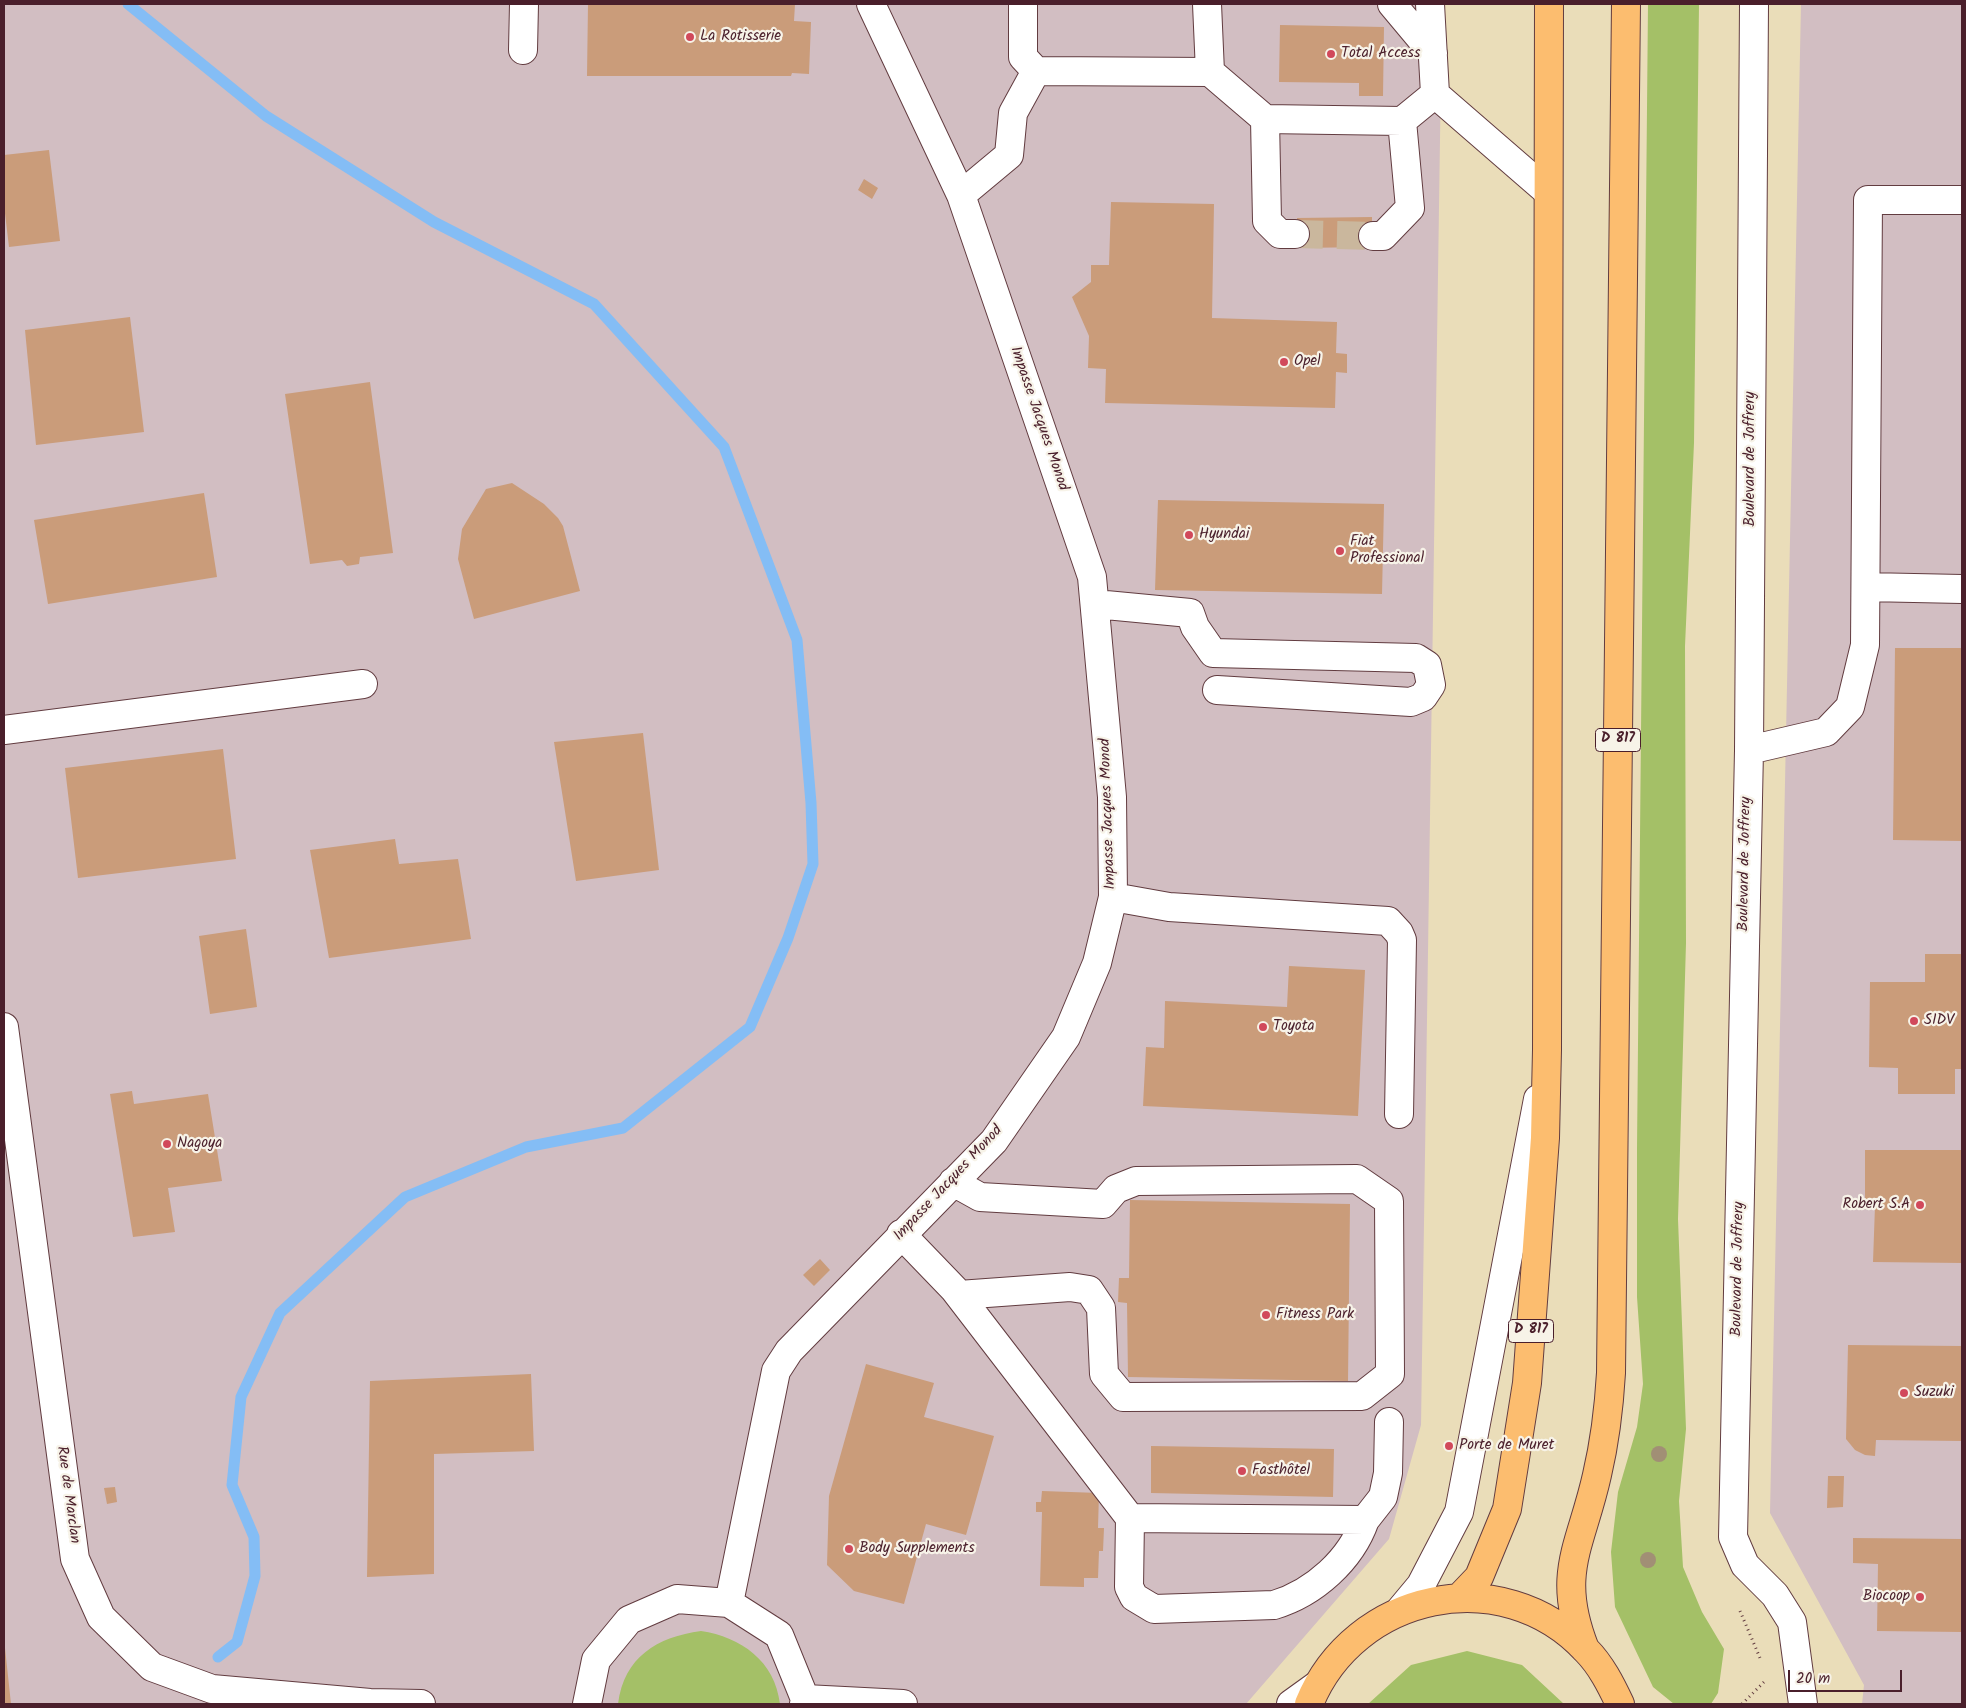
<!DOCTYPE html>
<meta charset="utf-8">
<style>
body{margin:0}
#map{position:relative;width:1966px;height:1708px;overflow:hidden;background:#eaddb9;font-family:Kalam,sans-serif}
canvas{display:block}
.frame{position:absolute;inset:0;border:5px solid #4a1f2b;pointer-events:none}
.scale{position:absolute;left:1788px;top:1670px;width:114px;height:22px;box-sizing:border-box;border:2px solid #4a1f2b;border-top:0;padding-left:6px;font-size:15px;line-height:18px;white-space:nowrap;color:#4a1f2b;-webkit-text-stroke:4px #f7f3e8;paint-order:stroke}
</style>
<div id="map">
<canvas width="1966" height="1708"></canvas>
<div class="frame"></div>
<div class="scale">20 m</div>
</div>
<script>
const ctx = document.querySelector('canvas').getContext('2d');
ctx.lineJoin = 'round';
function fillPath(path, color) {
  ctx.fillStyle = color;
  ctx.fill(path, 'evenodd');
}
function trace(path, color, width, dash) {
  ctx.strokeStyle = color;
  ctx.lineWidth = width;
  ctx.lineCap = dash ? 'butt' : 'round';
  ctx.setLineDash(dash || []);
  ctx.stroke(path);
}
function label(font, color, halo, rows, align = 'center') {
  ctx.font = font + ' Kalam,sans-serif';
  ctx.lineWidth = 4.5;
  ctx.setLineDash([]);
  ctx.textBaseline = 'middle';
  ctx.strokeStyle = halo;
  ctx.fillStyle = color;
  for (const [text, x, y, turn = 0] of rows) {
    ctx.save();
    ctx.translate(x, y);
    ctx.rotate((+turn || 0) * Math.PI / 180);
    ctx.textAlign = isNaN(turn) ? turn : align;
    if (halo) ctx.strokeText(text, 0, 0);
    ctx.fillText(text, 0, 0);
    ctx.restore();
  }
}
fillPath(new Path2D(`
 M4 4H1442L1421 1425 1389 1539 1246 1704H4Z
 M1801 4H1962V1704H1862L1864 1685 1770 1513Z`), '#d2bec2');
fillPath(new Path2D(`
 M1648 4H1699L1694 443 1685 646 1686 943 1678 1219 1686 1429 1679 1501 1683 1567 1702 1612 1724 1649 1718 1693 1711 1704H1674L1653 1687 1615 1607 1611 1552 1618 1492 1637 1427 1643 1384 1637 1297V1148Z
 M701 1631C741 1637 775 1661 780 1704H618C624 1657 657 1637 701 1631Z
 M1467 1651 1522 1665 1564 1704H1368L1411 1665Z`), '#a4c067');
trace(new Path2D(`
 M128 4 266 116 434 222 594 304 724 447 797 640 811 803 813 864 788 938 750 1027 623 1128 526 1147 405 1197 280 1313 241 1397 232 1485 254 1537 255 1576 237 1642 218 1657`), '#84bdf5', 11);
fillPath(new Path2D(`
 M588 4H795L794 21 811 22 809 74 792 73 791 76H587Z
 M1280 25 1384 27 1383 96H1359V83L1279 82Z
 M49 150 60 241 9 247 4 205V155Z
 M864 179 878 188 872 199 858 190Z
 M1111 202 1214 204 1212 318 1337 322 1336 353 1347 354V373L1336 372 1335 408 1105 403 1106 369 1088 368 1089 336 1072 297 1091 282V265H1109Z
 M1372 217V247L1297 248V218Z
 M130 317 144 432 36 445 25 330Z
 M370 382 393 553 360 557 359 564 347 566 342 560 310 564 285 394Z
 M512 483 544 504 558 518 563 526 580 591 474 619 458 559 462 529 486 489Z
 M204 493 217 577 48 604 34 520Z
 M1158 500 1384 504 1382 594 1155 590Z
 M1895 648H1962V841L1893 840Z
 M643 733 659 870 576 881 554 742Z
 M223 749 236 859 78 878 65 768Z
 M395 839 399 864 458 859 471 939 329 958 310 850Z
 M246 929 257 1007 210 1014 199 936Z
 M1925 954H1962V1069H1955V1094H1898V1068L1869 1067 1870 982H1925Z
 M1289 966 1365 970 1358 1116 1143 1106 1146 1047 1164 1048 1165 1001 1287 1007Z
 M132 1091 134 1104 208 1094 222 1181 168 1188 175 1232 133 1237 110 1094Z
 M1865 1150H1962V1263L1873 1262 1875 1206H1865Z
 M1130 1200 1350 1204 1348 1381 1128 1377 1127 1303 1118 1302 1119 1278H1129Z
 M820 1259 830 1270 814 1286 803 1275Z
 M1848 1345 1962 1346V1441L1876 1440 1875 1456 1865 1455 1855 1450 1846 1439Z
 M866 1364 934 1383 924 1417 994 1436 966 1535 926 1524 904 1604 854 1591 827 1565 829 1496Z
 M531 1374 534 1451 434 1454V1574L367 1577 370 1381Z
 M1151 1446 1334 1449 1333 1497 1151 1493Z
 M1828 1476H1844L1843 1507 1827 1508Z
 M115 1487 117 1502 107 1504 104 1488Z
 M1042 1491 1099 1493 1098 1528H1104L1103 1551H1099L1098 1578H1084V1587L1040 1586 1042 1512H1036V1502H1041Z
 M1853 1538 1962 1539V1632L1877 1631 1878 1564 1853 1563Z
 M4 1648H5L11 1704H4Z`), '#ca9c7a');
trace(new Path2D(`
 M1295 234 1373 236`), '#cab79d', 28, [28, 14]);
const minor = new Path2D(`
 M1023 4V57L1036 71 1210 72 1265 119 1402 121 1435 94
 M1207 4 1210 72
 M1392 4 1433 53
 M1430 4 1435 94 1548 192
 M1754 4 1749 750 1733 1537 1745 1565 1775 1595 1792 1622 1803 1704
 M523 50 524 4
 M1265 119 1267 221 1280 234H1295
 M961 195 1009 155 1013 113 1036 71
 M1373 236H1383L1410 208 1402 121
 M1866 587 1962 589
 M1095 604 1190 613 1195 627 1213 653 1416 658 1427 665 1431 685 1423 697 1411 702 1217 690
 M4 730 363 684
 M1749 750 1826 732 1850 707 1865 645 1868 200H1962
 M1113 897 1169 907 1388 921 1399 933 1402 940 1399 1114
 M4 1027 75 1559 101 1617 152 1667 212 1689 370 1703 421 1704
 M953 1182 980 1197 1103 1204 1116 1189 1136 1181 1357 1179 1389 1201 1390 1374 1362 1396 1123 1397 1104 1374 1101 1308 1089 1290 1070 1287 959 1295
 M901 1234 954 1289 1130 1518 1365 1520 1383 1497 1388 1473 1389 1422
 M1130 1518 1129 1587 1134 1597 1154 1609 1274 1605C1314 1593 1351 1560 1365 1520
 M729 1603 776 1371 789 1351 994 1141 1066 1037 1097 963 1113 897 1112 797 1092 577 961 195 871 4
 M1401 1609 1421 1585 1459 1512 1538 1099
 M805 1699 903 1704
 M587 1704 596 1660 629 1620 677 1599 729 1603 779 1635 805 1699 804 1704
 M1291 1704 1316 1686`);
const major = new Path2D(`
 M1459 1598 1479 1577 1507 1509 1527 1383 1545 1138 1547 1050 1549 4
 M1585 1649C1555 1573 1581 1547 1597 1475 1605 1441 1609 1407 1611 1373L1626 4
 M1309 1704C1354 1593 1502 1560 1586 1650 1601 1665 1611 1685 1620 1704`);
trace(minor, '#623c40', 30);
trace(major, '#623c40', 30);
trace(new Path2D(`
 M1740 1611 1760 1658
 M1742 1704 1765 1681`), '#623c40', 3, [1, 4]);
trace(minor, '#fff', 28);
trace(major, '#fcbd6f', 28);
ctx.fillStyle = '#a18f75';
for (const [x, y] of [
 [1659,1454],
 [1648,1560]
]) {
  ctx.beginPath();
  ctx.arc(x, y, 8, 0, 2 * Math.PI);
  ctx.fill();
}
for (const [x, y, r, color] of [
 [690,37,5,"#d1495b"],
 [1331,54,5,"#d1495b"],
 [1284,362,5,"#d1495b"],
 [1189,535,5,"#d1495b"],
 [1340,551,5,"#d1495b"],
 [1914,1021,5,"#d1495b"],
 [1263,1027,5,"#d1495b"],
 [167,1144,5,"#d1495b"],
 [1920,1205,5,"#d1495b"],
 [1266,1315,5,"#d1495b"],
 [1904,1393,5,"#d1495b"],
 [1449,1446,5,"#d1495b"],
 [1242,1471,5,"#d1495b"],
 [849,1549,5,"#d1495b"],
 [1920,1597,5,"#d1495b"]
]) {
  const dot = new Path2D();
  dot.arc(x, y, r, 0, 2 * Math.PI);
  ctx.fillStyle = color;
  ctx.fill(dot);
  trace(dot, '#f7f3e8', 2);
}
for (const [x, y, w] of [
 [1618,740,45],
 [1531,1331,45]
]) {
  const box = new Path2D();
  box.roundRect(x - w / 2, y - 11.5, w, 23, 4);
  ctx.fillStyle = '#f7f3e8';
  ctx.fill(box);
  trace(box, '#4a1f2b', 1);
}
label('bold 14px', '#4a1f2b', null, [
 ["D 817",1618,740],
 ["D 817",1531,1331]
]);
label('15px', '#4a1f2b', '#f7f3e8', [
 ["La Rotisserie",700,37],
 ["Total Access",1341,54],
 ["Opel",1294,362],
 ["Hyundai",1199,535],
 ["Fiat",1350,542],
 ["Professional",1350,559],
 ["SIDV",1924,1021],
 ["Toyota",1273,1027],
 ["Nagoya",177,1144],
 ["Robert S.A",1910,1205,"right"],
 ["Fitness Park",1276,1315],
 ["Suzuki",1914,1393],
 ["Porte de Muret",1459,1446],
 ["Fasthôtel",1252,1471],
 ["Body Supplements",859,1549],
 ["Biocoop",1910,1597,"right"]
], 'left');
label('15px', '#4a1f2b', '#f7f3e8', [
 ["Impasse Jacques Monod",1038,419,71],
 ["Boulevard de Joffrery",1751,459,-90],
 ["Impasse Jacques Monod",1109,814,-92],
 ["Boulevard de Joffrery",1746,864,-89],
 ["Impasse Jacques Monod",949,1184,-47],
 ["Boulevard de Joffrery",1739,1269,-89],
 ["Rue de Marclan",67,1495,82]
]);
</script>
